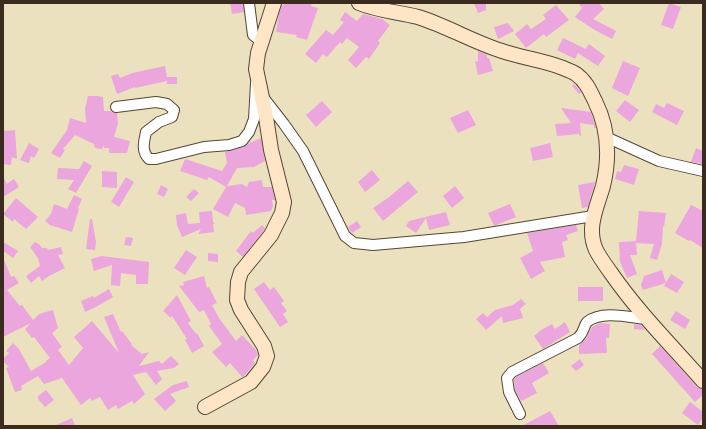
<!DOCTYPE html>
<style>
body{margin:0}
#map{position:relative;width:706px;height:429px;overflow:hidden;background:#ebe1bf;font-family:"Shantell Sans",sans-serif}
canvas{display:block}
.frame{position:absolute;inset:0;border:4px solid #3b2a1e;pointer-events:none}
</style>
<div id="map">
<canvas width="706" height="429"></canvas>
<div class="frame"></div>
</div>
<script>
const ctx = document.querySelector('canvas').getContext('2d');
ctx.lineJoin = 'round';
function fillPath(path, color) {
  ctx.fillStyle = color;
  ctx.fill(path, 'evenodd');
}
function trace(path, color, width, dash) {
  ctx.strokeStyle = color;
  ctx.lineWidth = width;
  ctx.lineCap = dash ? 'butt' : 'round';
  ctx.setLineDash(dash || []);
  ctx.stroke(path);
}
fillPath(new Path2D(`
 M230 3H243L244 12 232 14Z
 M285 3H312L311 6 318 8 307 40 296 37 297 35 276 32 279 14 282 5H284Z
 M474 3H486V10L478 13Z
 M578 3H599L604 9 593 19 616 31 612 39 593 29 575 17 582 8Z
 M669 3 681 7 673 29 661 25Z
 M556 5 569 20 546 37 544 34 526 48 515 34 527 24 531 29 546 19 543 15Z
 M345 12 357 21 363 14 382 19 390 25 378 41 380 43 369 59 366 57 356 68 348 60 359 47 347 38 342 44 340 42 327 57 323 54 316 63 305 54 326 30 333 35 344 22 340 20Z
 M508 23 514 31 498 39 494 27Z
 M563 38 586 49 589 44 605 56 598 66 578 53 575 59 557 50Z
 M478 51 487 55V58H489L493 71 478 75 475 62 478 61Z
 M623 61 640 68 628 96 612 88Z
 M165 66 167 77H177V84H167V81L135 88V87L117 94 111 76 118 74 120 78 132 73Z
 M574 84 581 92 579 94 572 86Z
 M88 96H97L103 97 104 111H111L114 113H117L118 123 114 137 130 141 127 153H109V148H104V145L102 149 95 148 94 144 75 135 63 149 65 150 60 158 51 153 67 130 70 118 86 123 85 109Z
 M625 100 639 110 630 122 616 111Z
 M322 101 332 112 316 127 306 115Z
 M667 103 684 111 677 125 652 112 656 104 664 108Z
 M561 108 591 112 596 128H594V125L580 123 581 137 579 134 557 136 555 124 571 123Z
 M468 110 476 125 458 133 450 118Z
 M15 130 17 159 12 157 11 165 3 164 4 144 3 131Z
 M261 138 265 161 254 167 237 168 227 186 242 184 247 187 249 182 262 180 263 187H272L275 200H272L273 206 271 211 246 215 245 208 235 203 228 217 213 209 226 187 209 177 207 180 180 171 185 159 222 171 227 163 225 152 244 147 249 143Z
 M29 143 39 149 34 158 31 156 29 163 20 160Z
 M550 143 553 157 533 161 530 148Z
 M696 148 703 151V164L691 162Z
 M84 161 92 166 76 193 68 189 74 180 57 179 58 168 79 169Z
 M624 165 639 169 634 185 615 179 617 171 621 172Z
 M372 170 380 180 365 192 358 182Z
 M102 171 117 172V188L102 187Z
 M3 177 7 184 14 179 19 187 3 197Z
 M126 177 134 182 119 207 111 202Z
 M408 181 418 192 383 221 373 208 389 197Z
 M595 182 588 207 582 208 578 185Z
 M161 185 168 189 164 197 157 194Z
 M455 186 464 198 452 208 443 196Z
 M194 189 199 193 191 201 186 197Z
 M74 195 82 199 78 208 79 209 72 232 50 225 45 221 51 214 54 204 67 209Z
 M16 198 38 217 26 229 14 219 13 222 3 214Z
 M510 204 516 217 494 226 488 213Z
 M691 205 703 211V248L690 240 689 241 675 233Z
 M212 211 213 222 215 224H213L214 232 198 234 201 229 182 237 177 225 176 215 186 213 188 224 200 223 199 212Z
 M639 211 666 213 664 227 663 226 662 244 657 260 650 258 654 244 636 243 637 255H630L637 274 627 278 620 262 619 242 636 241Z
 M446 212 450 225 429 230 426 218 416 233 406 226 409 221Z
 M90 219H92L96 242 95 250 86 249Z
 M357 221 361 227 352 233 348 227Z
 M262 225 265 228 264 230 243 257 236 251 251 231 253 233Z
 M576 225 578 231 566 235 568 240 562 242 565 257 540 262 545 271 531 279 520 258 533 251 527 233Z
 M126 237 133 238 131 246 124 245Z
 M3 242 18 251 13 258 3 251Z
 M35 242 39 244 42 248H47L48 250 61 247 63 254 58 255 65 268 49 276 42 281 39 276 31 283 26 276 40 266 38 258 30 247Z
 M186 250 197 257 185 275 174 268Z
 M208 253 218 254V262L208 261Z
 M102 256 149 262 148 284H136V275L121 273 120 286 111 285 112 265 94 271 91 259Z
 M3 257 11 277 14 276 19 283 7 290 20 306 22 305 33 320 39 314 53 310 58 328 52 333 62 347 58 350 69 365 83 348 74 337 92 321 119 353 104 317 113 314 121 332 122 331 132 344 131 345 142 354 149 352 139 366 159 361 162 364 171 356 179 364 174 368 157 371 162 379 156 385 146 372 133 375 145 394 134 404 132 401 118 409 116 405 108 410 100 397 92 401 90 398 81 405 62 378 44 384 38 376 21 386 22 390 15 392 6 368 9 367 3 361V359L9 353 6 351 13 343 19 349 31 371 46 362V361L50 358 34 337 32 338 25 329 31 323 3 337Z
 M662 270 666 283 643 290 641 285 644 276Z
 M671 274 684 282 677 293 664 286Z
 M204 276 207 288 209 287 217 303 212 305 219 318 236 341 242 335 256 350 258 355 253 360 255 363 245 375 242 377 230 363 226 367 212 352 222 344 209 326 211 324 204 310 199 312 179 286 184 285 183 282Z
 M264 282 270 290 274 287 284 301 281 303 287 311 283 314 288 322 280 327 254 289Z
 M578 287H603V301H578Z
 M109 289 113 297 94 308 85 312 81 301 93 296 94 298Z
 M177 295 191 321 188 323 196 334 197 333 204 346 192 353 185 340 187 339 172 316 171 318 163 311Z
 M521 299 526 304 520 309 523 318 503 323 502 316 486 330 476 319 483 313 487 317 495 310 513 305Z
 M676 311 690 320 685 329 670 320Z
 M565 322 570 332 543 349 534 336 541 330 552 324 555 329Z
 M600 323 610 324 609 338H606L607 353 579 354V345L586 339 592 327Z
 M634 324 641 325 645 330 634 329Z
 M660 346 697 387 703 389V395L695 402 652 354Z
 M580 359 584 365 576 371 571 366Z
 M543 363 549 373 532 383 537 393 521 401 515 390 514 380 516 377Z
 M187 381 189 387 170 394 176 401 165 411 154 399 173 385Z
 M46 390 54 400 45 407 38 399V396Z
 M690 402 703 412V418L698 425 682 413Z
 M550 411 559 426H522Z
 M72 418 75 426H54Z`), '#eba6dd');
const street = new Path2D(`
 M249 3 253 35 262 42
 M263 97 284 124 303 151 345 236 354 243 373 245 464 237 593 216
 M116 107 156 102 167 104 174 110 172 117 159 122 146 132C144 142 141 151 149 159H156L204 147 229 145 242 141 249 132 254 119 256 83
 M606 137 659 161 703 171
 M520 414 509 392 507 378 512 372 578 338C585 331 583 327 587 322 601 310 629 317 646 319`);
const secondary = new Path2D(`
 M359 3C378 11 399 12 418 17 447 26 473 42 502 51 522 58 543 60 563 68 567 70 572 71 576 74 586 81 590 91 595 101 608 127 610 157 603 186 597 207 586 228 596 250 600 258 606 266 611 273 638 312 671 345 703 381
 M205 407 251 382 263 367 267 356 264 346 241 310 237 300 238 282 241 272 271 235 282 213 284 202 271 150 266 117 256 69 258 53 274 3`);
trace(street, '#554536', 12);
trace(secondary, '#554536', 16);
trace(street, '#fff', 10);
trace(secondary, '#fee5c5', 14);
</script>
